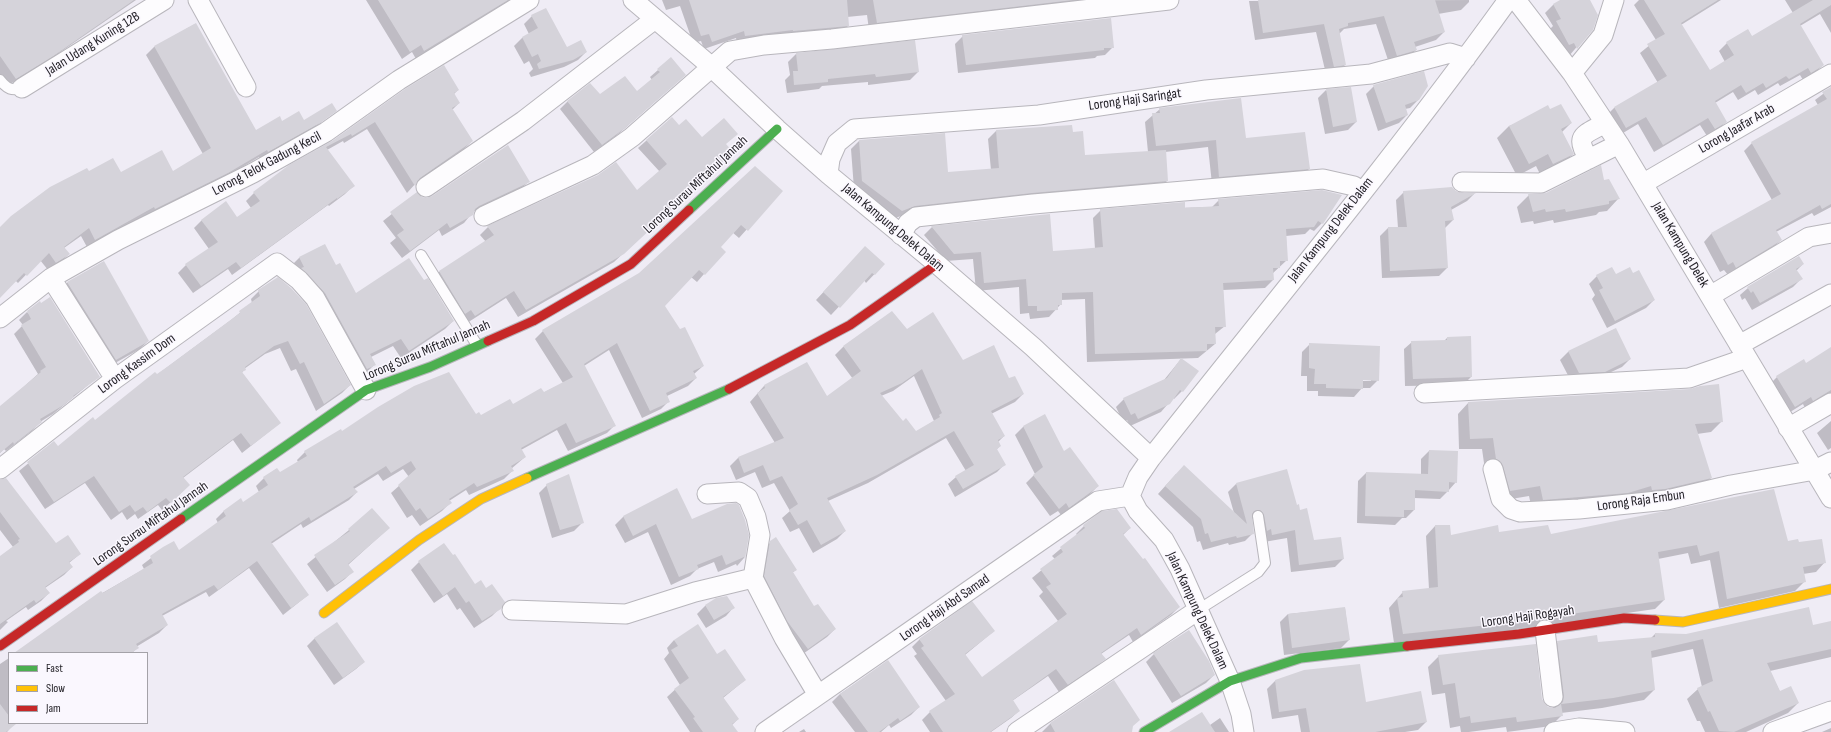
<!DOCTYPE html>
<style>
body{margin:0}
#map{position:relative;width:1831px;height:732px;overflow:hidden;background:#efecf5;font-family:"Sofia Sans Condensed",sans-serif}
canvas{display:block}
.legend{position:absolute;left:8px;top:652px;width:140px;height:72px;box-sizing:border-box;background:#faf7fe;border:1px solid #a4a2a8;margin:0;padding:5px 7px;list-style:none;font-size:12px;color:#242228}
.legend li{display:flex;align-items:center;gap:8px;height:20px}
.legend b{width:20px;border:1px solid #a4a2a8}
</style>
<div id="map">
<canvas width="1831" height="732"></canvas>
<ul class="legend">
<li><b style="height:5px;background:#4caf50"></b>Fast</li>
<li><b style="height:5px;background:#ffc107"></b>Slow</li>
<li><b style="height:5px;background:#c62828"></b>Jam</li>
</ul>
</div>
<script>
const ctx = document.querySelector('canvas').getContext('2d');
ctx.lineJoin = 'round';
function fillPath(path, color) {
  ctx.fillStyle = color;
  ctx.fill(path, 'evenodd');
}
function trace(path, color, width, dash) {
  ctx.strokeStyle = color;
  ctx.lineWidth = width;
  ctx.lineCap = dash ? 'butt' : 'round';
  ctx.setLineDash(dash || []);
  ctx.stroke(path);
}
function label(font, color, halo, rows, align = 'center') {
  ctx.font = font + ' "Sofia Sans Condensed",sans-serif';
  ctx.lineWidth = 3;
  ctx.setLineDash([]);
  ctx.textBaseline = 'middle';
  ctx.strokeStyle = halo;
  ctx.fillStyle = color;
  for (const [text, x, y, turn = 0] of rows) {
    ctx.save();
    ctx.translate(x, y);
    ctx.rotate((+turn || 0) * Math.PI / 180);
    ctx.textAlign = isNaN(turn) ? turn : align;
    if (halo) ctx.strokeText(text, 0, 0);
    ctx.fillText(text, 0, 0);
    ctx.restore();
  }
}
fillPath(new Path2D(`
 M0 0H136L43 64 7 86 0 76Z
 M366 0H510L416 59 412 52 402 59Z
 M662 0H1130L869 30 867 15 847 17 848 26 840 34 737 43 736 38 704 49 701 41 693 43 680 6 666 10Z
 M1469 0V2L1461 10 1438 14 1444 32 1436 40 1415 47 1416 50 1408 58 1389 63 1376 24 1344 29 1339 34 1345 65 1337 73 1326 74 1316 32 1255 40 1249 1Z
 M1562 0H1589L1592 29 1569 56 1549 30 1553 26 1545 13 1553 5Z
 M1639 0H1721L1681 25 1709 71 1725 62 1719 51 1727 43 1748 30 1752 37 1793 13 1785 0H1831V33L1820 14 1800 26 1823 65 1815 73 1803 80 1800 75 1780 86 1778 83 1758 95 1755 90 1738 100 1733 92 1715 103 1726 122 1718 130 1707 136 1700 125 1654 152 1638 124 1618 136 1606 116 1614 108 1658 83 1640 53 1656 40 1634 5Z
 M545 9 566 49 586 52 578 60 564 67 531 77 529 73 533 69 529 61 524 64 514 46 522 38 529 34 524 24 532 16Z
 M195 24 256 131 282 122 303 121 335 111 311 130 260 159 259 157 219 181 147 217 146 215 87 247 81 236 64 248 69 254 61 262 48 270 40 260 18 283 15 280 0 297V246L89 173 173 172 203 154 146 55 154 47Z
 M963 36 1113 47 1105 55 1097 56 1095 58 958 73 955 44Z
 M796 54 918 72 910 80 868 85V82L822 86 819 89 787 93 785 80 790 75 788 62Z
 M658 70 676 83 616 136 594 152 560 109 568 101 600 96 637 93 652 80 650 77Z
 M1374 86 1419 99 1410 108 1405 109 1407 115 1399 123 1378 131 1366 94Z
 M1831 88V207L1814 216 1812 213 1776 232 1781 240 1773 248 1728 275 1724 270 1720 272 1704 242 1711 234 1772 200 1744 151 1752 143 1818 105 1815 100Z
 M406 90H458L454 94 459 103 452 110 472 141 464 149 417 182 407 193 367 129 344 143 343 141 327 150 353 186 345 194 329 206 328 205 232 275 228 269 193 293 178 273 186 265 209 249 194 228 202 220 237 218 251 208 246 201 254 193 333 142Z
 M1326 90 1356 122 1348 130 1325 134 1318 98Z
 M1160 109 1245 139 1309 169 1301 177 1212 184 1208 147 1165 152 1167 181 1159 189 906 214 893 219 854 189 851 149 859 141 947 173 991 170 988 139 996 131 1072 133 1084 156 1148 152 1145 122Z
 M1550 110 1571 123 1562 132 1573 154 1561 166 1541 176 1536 166 1517 176 1497 138 1509 126Z
 M672 118 679 126 702 139 725 144 724 160 614 262 518 317 506 298 467 323 431 280 439 272 486 242 480 235 488 227 637 191 660 172 638 148Z
 M528 182 520 190 473 212 464 223 442 236 439 230 402 258 390 243 396 238 383 221 417 194 421 198 427 199Z
 M781 191 739 238 732 232 719 247 704 274 697 282 691 277 664 306 703 366 694 374 696 378 688 386 667 396 669 401 661 409 642 418 609 350 584 366 615 425 607 433 568 451 557 430 521 450 525 457 511 469 512 471 504 479 469 495 466 490 449 501 450 503 442 511 420 526 412 515 407 518 391 493 409 477 403 469 383 481 378 474 354 489 357 492 349 500 303 528 301 524 271 544 308 595 283 615 249 568 209 597 206 592 162 616 167 625 159 633 136 647 137 648 132 653H16L85 603 144 569 142 565 164 548 179 551 218 523 216 519 224 511 243 503 259 492 256 486 264 478 276 469 279 474 298 462 297 460 305 452 342 432 475 416 481 417 543 393 563 383 535 339 543 331Z
 M1404 192H1456L1474 194 1467 201 1451 210 1453 220 1445 228 1447 268 1439 276 1382 278 1380 236 1388 228H1398L1396 200Z
 M1546 194 1618 199 1607 211 1599 212 1596 215 1554 223 1553 220 1534 224 1533 221 1521 223 1517 207 1529 195Z
 M1341 195 1322 223 1314 231 1310 229 1305 234 1286 236 1287 260 1272 274 1273 280 1265 288 1223 290 1225 326 1215 334V344L1198 358 1087 362 1085 299 1061 300V304L1049 317 1030 319 1029 313 1020 314 1019 287 976 291 973 259 946 261 924 235 932 227 1049 215 1052 252 1095 249 1093 218 1101 210 1212 207 1219 200Z
 M324 245 335 266 355 294 424 281 453 321 445 329 401 358 393 346 371 357 375 364 367 372 291 266 299 258Z
 M858 255 884 264 866 283 864 280 831 315 816 300Z
 M103 262 148 341 140 349 108 367 59 291 67 283Z
 M1803 264 1796 271 1801 279 1793 287 1752 310 1745 298 1742 300 1740 295 1748 288Z
 M1597 276H1616L1654 300 1646 308 1607 328 1592 299 1595 295 1589 284Z
 M259 291 350 385 342 393 316 411 296 369 291 371 280 348 265 354 244 369 242 373 280 423 242 453 233 440 183 478 181 493 162 510 158 505 138 519 135 514 127 520 122 512 111 520 85 483 45 509 19 471 54 442 58 448 231 320 252 303 251 299Z
 M27 312 99 376 53 414 40 422 33 430 6 451 4 449 0 453V408L38 374 14 334 23 325 19 320Z
 M892 312 907 330 963 361 1009 380 1023 394 1015 402 991 414 1004 436 998 442 1000 446 996 450 1005 464 997 472 955 497 948 484 956 477 966 471 946 438 868 483 828 501 845 531 837 539 813 553 799 528 790 532 782 518 790 511 774 483 762 488 755 472 736 480 730 466 738 458 775 443 750 402 764 386 806 364 827 397 853 379 835 355 843 347ZM914 376 934 421 916 432 902 423 881 396 893 391Z
 M1615 329 1630 359 1622 367 1596 379 1571 381 1560 360 1568 352Z
 M1470 337 1471 377 1463 385 1405 386 1404 349 1412 342 1444 341 1447 338Z
 M1310 344 1378 380 1370 388H1362L1354 397 1318 396V391H1307V376H1301L1302 352ZM1358 379H1371V381H1358Z
 M1831 349V393L1805 408 1803 404 1787 414 1769 385 1777 377 1806 364Z
 M1181 359 1182 391 1174 399 1173 398 1161 412 1130 426 1127 420 1123 422 1116 407 1124 399 1164 380Z
 M1469 402 1722 421 1711 432 1697 434 1711 478 1700 489 1532 510 1529 496 1499 501 1485 470 1482 449H1459L1458 414Z
 M1045 416 1064 453 1098 486 1090 494 1061 515 1058 511 1050 516 1026 483 1035 474 1015 435 1023 427Z
 M1831 421V448L1828 450 1817 433Z
 M1429 451 1456 482 1448 491 1440 499 1414 498V510L1406 518H1402L1395 525 1357 523 1358 481 1366 473 1421 475V459Z
 M1176 474 1234 513 1228 492 1236 484 1296 506 1313 541 1343 559 1335 567 1291 572 1287 538 1264 542 1256 520 1251 518 1253 533 1245 541 1229 545 1228 543 1203 550 1200 541 1197 542 1193 527 1158 494Z
 M6 479 56 545 80 554 69 563 72 567 64 575 45 588 49 593 41 601 28 610 26 607 6 621 8 622 0 630V557L13 547 0 530V480Z
 M547 485 582 523 574 531 552 538 539 493Z
 M676 490 692 521 748 535 744 558 737 566 736 564 718 572 714 562 697 569 690 576 671 585 648 532 625 543 615 525 623 517Z
 M1084 526 1130 528 1123 535 1179 607 1171 615 1133 642 1129 635 1101 654 1104 659 1096 667 1059 692 1048 676 1012 701 1019 711 1011 718 991 732H930L922 720 930 712 946 701 914 656 917 654 912 647 920 639 994 631 965 655 981 679 1058 621 1039 596 1043 592 1032 578 1055 559 1052 556 1077 535 1076 534Z
 M1435 526H1449L1450 536 1499 533 1787 542 1798 544 1825 562 1816 572 1803 574 1804 582 1795 591 1719 608 1710 560 1691 564 1688 553 1658 559 1664 600 1655 609 1508 630 1394 643 1389 608 1403 592 1429 589 1426 536Z
 M349 530 380 536 348 565 352 572 345 579 327 592 307 564Z
 M771 542 796 570 792 573 814 608 835 629 827 637 800 656 757 585 763 550Z
 M444 544 475 585 500 608 492 616 474 628 460 608 457 610 447 594 434 603 411 570 419 562Z
 M716 599 733 608 726 616 706 628 697 614 705 606Z
 M1345 608 1349 640 1341 648 1284 655 1280 622 1288 614Z
 M1831 622V657L1770 671 1780 692 1798 703 1788 713 1746 732H1705L1700 721H1697L1687 699 1698 689 1702 687 1693 649 1651 658 1654 690 1644 700 1602 708 1561 713 1562 715 1551 726 1507 732 1506 727 1469 732H1461L1460 726 1450 728 1445 693 1432 695 1428 667 1439 656 1541 699 1548 708 1553 709 1547 652 1558 642 1597 643 1650 639 1655 634 1686 635 1813 626Z
 M315 638 364 662 356 669 334 685 307 646Z
 M674 640 717 656 745 680 723 698 738 719 732 725 734 732H690L667 697 680 685 664 659 669 653 667 648Z
 M1154 654 1214 675 1206 683 1172 703 1146 662Z
 M9 658V723L14 724 7 732H0V664Z
 M887 662 919 707 911 715 891 728 889 725 881 732H855L832 702 840 694Z
 M1114 681 1132 726 1131 732H1042L1050 724Z
 M1275 681 1365 703 1426 722 1418 730 1405 732H1301L1298 715 1272 719 1267 689Z
 M1220 718 1229 732H1170L1210 725Z
 M1831 728V732H1822Z
 M804 729 806 732H799Z`), '#0003');
fillPath(new Path2D(`
 M0 0H134L52 57 16 79 0 56Z
 M378 0H508L424 51 421 45 410 52Z
 M689 0H847L849 26 793 31V30L745 36 744 31 712 42 709 34 701 36Z
 M873 0H1073L877 23Z
 M1258 0H1435L1445 32 1414 42 1417 50 1397 56 1384 16 1348 23V26L1339 29 1346 65 1334 67 1324 24 1263 33Z
 M1560 0H1590L1598 15 1593 30 1577 49 1574 43 1569 45 1556 21 1561 19 1553 4Z
 M1644 0H1718L1681 23 1710 70 1734 55 1726 42 1748 29 1752 36 1813 0H1831V5L1800 24 1824 65 1811 73 1808 68 1789 79 1786 76 1766 88 1763 83 1746 93 1741 85 1715 101 1727 122 1715 129 1708 118 1663 145 1646 117 1626 128 1614 107 1667 76 1647 44 1665 34Z
 M546 8 567 47 581 40 587 52 573 60 539 69 537 64 541 61 538 54 532 57 522 37 538 28 531 15Z
 M1111 18 1114 48H1104V50L966 65 962 35Z
 M196 23 256 130 280 116 282 121 299 111 304 120 332 103 337 111 320 123 268 152 267 150 228 173 155 209 154 207 95 240 89 228 64 247 70 254 56 263 49 253 27 276 24 273 0 298V227L11 216 50 187 87 168 89 171 113 158 121 172 162 150 173 171 211 148 154 46Z
 M915 40 919 72 876 77 875 74 828 79V82L794 85 793 71H798L796 53Z
 M671 57 686 75 625 128 602 145 567 101 590 83 600 94 625 76 637 91 660 72 657 69Z
 M444 65 459 90 454 93 460 103 452 108 473 141 420 178 415 186 375 122 352 136 351 134 326 147 355 186 337 199V198L241 268 236 262 201 286 185 264 218 242 201 220 226 201 237 217 260 201 253 192 289 165 332 141 405 89Z
 M1424 71 1428 86 1419 100 1405 105 1408 115 1386 123 1373 85Z
 M1351 87 1357 122 1333 127 1326 89Z
 M1831 87V204L1822 209 1820 205 1776 230 1782 240 1736 268 1733 262 1728 265 1711 233 1781 194 1751 142 1827 99 1822 92Z
 M1241 98 1246 138 1305 132 1310 169 1219 177 1216 140 1156 146 1152 113H1160L1159 108Z
 M1561 104 1572 123 1561 129 1574 154 1553 164 1548 154 1529 164 1509 126 1548 105 1550 109Z
 M672 117 679 125 686 119 702 137 724 118 738 134 726 144 733 152 624 254 526 310 514 291 475 316 471 310 465 314 439 271 494 235 487 226 598 175 616 162 637 190 667 164 646 140Z
 M1072 125 1073 132 1083 131 1085 155 1166 150 1168 181 1032 193 915 206 902 211 862 181 859 140 945 133 948 172 999 168 996 130Z
 M508 145 530 182 479 206 475 209 473 215 450 228 447 223 410 251 397 235 404 230 390 212 417 192 422 197 427 198 432 196Z
 M1601 165 1604 180 1609 179 1620 199 1609 201V204L1566 212 1565 209 1546 212 1545 209 1533 212 1528 194 1546 193Z
 M755 166 783 191 748 231 741 225 721 247 726 252 705 275 699 270 665 306 680 329 685 327 704 366 693 371 697 378 666 393 670 402 650 411 617 343 584 364 616 426 576 443 566 423 521 448 526 457 511 466 514 471 477 487 474 483 449 499 452 503 428 519 420 508 416 511 398 485 416 469 411 461 391 473 386 466 353 487 358 492 311 521 309 517 271 542 309 595 291 608 257 561 218 590 214 585 162 614 168 625 136 644 139 648 131 653H14L101 591 103 593 153 563 150 556 163 547 174 541 179 550 226 516 223 511 241 498 243 502 268 485 263 477 277 468 280 472 307 456 304 451 341 429 342 431 378 407 414 386 449 372 476 414 479 412 481 415 510 399 513 404 541 388 544 392 573 377 542 330 639 273Z
 M1452 187 1456 191 1461 193H1476L1451 207 1454 220 1445 221 1448 268 1390 271 1388 227H1407L1403 191Z
 M1322 190 1342 195 1323 224 1318 221 1314 227 1286 229 1288 261H1280V268H1273L1274 280 1223 283 1226 327H1215L1216 344H1207V351L1095 354 1093 292 1062 293V305H1058V310L1037 311V306H1028L1026 279 984 283 981 252 954 254 931 226 1050 214 1053 251 1081 249 1103 247 1100 209 1185 202V208L1219 206 1218 199Z
 M325 244 336 265 340 263 356 293 409 258 424 280 428 278 454 321 409 351 401 339 370 354 376 365 367 369 325 293 301 268 304 267 299 257Z
 M865 246 885 264 875 275 872 273 840 308 823 292Z
 M1799 256 1804 264 1796 269 1803 279 1760 303 1753 291 1751 293 1747 287Z
 M104 261 149 341 116 360 67 282Z
 M1612 267 1616 274 1630 267 1633 273 1639 270 1655 300 1615 321 1599 290 1603 288 1596 275Z
 M278 277 291 288 306 304 351 385 324 404 304 362 300 364 288 341 274 346 245 367 246 370 242 372 281 423 251 446 241 433 183 477 190 485 171 503 166 498 147 512 143 507 135 512 130 505 119 512 94 476 54 502 27 462 54 441 58 446 93 417 95 420 155 372 157 374 167 367 240 313 239 311 260 296 258 290Z
 M50 297 100 377 73 396 74 397 62 406 40 419 42 422 14 444 13 442 0 453V406L41 372 40 371 46 367 21 325 31 319 27 311 40 301 41 303Z
 M892 311 907 329 933 312 963 360 994 345 1009 378 1015 376 1024 394 991 411 1005 436 998 440 1001 446 997 449 1006 465 963 489 955 476 974 465 954 431 877 475 827 498 846 531 821 545 807 520 798 525 789 510 798 504 782 476 770 481 763 465 744 473 738 457 784 438 757 393 765 388 764 385 807 362 827 396 861 371 843 346ZM922 369 942 413 939 415 940 417 916 431 906 418 903 421 880 393 902 383Z
 M1616 328 1631 359 1605 372 1579 373 1568 351Z
 M1471 336 1472 377 1413 379 1411 341 1447 340V337Z
 M1309 343 1380 346 1379 381 1363 380V389L1326 388V384H1314L1315 369 1309 368Z
 M1831 347V390L1813 401 1811 397 1795 407 1776 376 1804 359 1806 363Z
 M1181 358 1199 371 1183 392 1180 390 1170 404 1138 419 1135 413 1131 415 1123 398 1167 378Z
 M1719 384 1723 422 1695 424 1712 478 1665 489 1652 490 1651 486 1628 493 1543 500 1540 486 1510 491 1503 466 1500 461 1496 459 1493 438 1470 439 1468 402 1690 389 1700 386Z
 M1045 414 1064 451 1070 447 1099 486 1069 508 1066 503 1059 509 1033 475 1043 467 1023 426Z
 M1429 450 1458 451 1457 483 1449 482V492L1415 490V510H1404V517L1365 516 1366 472 1428 474Z
 M1184 465 1247 524 1236 483 1287 469 1297 505 1299 504 1300 510 1307 508 1314 540 1341 537 1344 559 1299 565 1295 530 1272 535 1271 529 1267 531 1264 515 1260 510 1254 511 1252 514 1254 534 1237 538 1236 536 1211 542 1208 533 1205 534 1201 519 1165 486Z
 M569 474 584 523 560 530 546 484Z
 M6 478 56 543 68 535 81 554 69 562 73 567 45 587 50 593 36 603 34 600 0 624V556L19 542 18 540 20 539 0 512V480Z
 M677 488 692 519 727 504 736 503 739 505 745 520 749 535 745 559 744 557 726 565 722 555 697 565 699 569 679 577 656 524 633 536 623 516Z
 M1774 489 1788 541 1798 539 1799 542 1822 539 1826 563 1803 567 1806 582 1727 599 1719 551 1700 556 1697 545 1658 552 1665 600 1517 622 1403 634 1397 598 1403 597 1402 591 1438 587 1435 525H1450L1451 535 1498 525 1499 532 1548 525 1551 534Z
 M372 508 390 528 348 564 354 572 335 585 314 555 350 531 348 529Z
 M1117 509 1131 528 1123 534 1143 559 1145 558 1180 607 1141 635 1137 628 1101 653 1106 659 1068 685 1056 669 1013 700 1020 711 990 732H943L929 711 955 694 921 648 924 646 919 639 972 601 995 631 965 654 982 677 1067 614 1046 587 1051 584 1040 569 1063 552 1060 547 1085 528 1083 525 1102 511Z
 M776 537 797 570 793 572 814 606 818 604 836 629 808 649 787 621 764 576 770 541Z
 M444 543 453 555 455 554 475 584 481 580 486 588 492 584 505 602 501 609 482 621 469 601 466 603 455 587 443 596 418 561Z
 M727 596 735 608 714 620 705 605 716 598Z
 M1345 607 1350 640 1292 648 1288 614Z
 M1809 607 1813 625 1831 621V649L1767 663 1780 691 1791 686 1799 703 1734 732 1719 731 1710 711 1708 712 1697 688 1713 681 1703 639 1651 651 1655 690 1613 698 1561 704 1563 716 1517 722 1516 717 1471 723 1470 716 1460 718 1455 683 1443 685 1438 655 1536 644 1542 699 1548 707 1555 708 1563 702 1564 696 1557 641 1597 635 1598 642 1655 637V633L1686 634Z
 M337 622 365 662 343 678 314 638Z
 M698 624 717 654 725 649 746 680 723 697 739 719 732 724 738 732H703L693 718 695 717 674 689 689 678 671 650 678 646 674 640Z
 M1189 630 1209 661 1215 675 1181 696 1153 653Z
 M888 660 920 707 900 721 898 718 879 732H868L840 694Z
 M1360 664 1366 702 1421 691 1427 722 1375 732H1310L1306 708 1279 712 1275 680 1304 670Z
 M1114 680 1140 720 1133 726 1132 732H1055L1050 723Z
 M0 704 9 716V723L16 724 6 732H0Z
 M1202 712 1215 732H1169Z`), '#d5d3da');
const lane = new Path2D(`
 M0 80C7 89 12 91 22 88
 M421 255 477 345
 M1198 610 1258 572 1265 563 1258 516`);
const street = new Path2D(`
 M198 0 246 87
 M633 0 706 62 777 129 828 174 937 264 1033 347 1151 458
 M1516 0 1572 73 1619 144 1831 498
 M1572 73 1603 35 1614 0
 M22 88 164 0
 M1589 159C1573 135 1585 135 1605 123
 M828 174 830 159 837 143 854 129 1039 115 1206 90 1371 74 1450 53 1466 58
 M1462 182 1541 183 1619 144
 M1644 183 1831 74
 M426 187 523 121 655 19
 M484 216 593 165 632 137 730 51 764 45 832 39 1169 0
 M901 235 908 223 916 217 1033 204 1323 179 1354 186 1362 192
 M51 278 115 379
 M1710 296 1809 237 1831 233
 M0 318 51 278 118 240 253 173 326 132 399 80 529 0
 M1739 345 1831 294
 M1424 393 1689 378 1747 358
 M1788 428 1831 403
 M0 469 115 379 277 263 299 280 315 298 366 390
 M1493 469 1501 499 1511 509 1520 512 1579 509 1667 500 1731 485 1815 470 1831 462
 M707 494 739 492 748 498 756 517 760 535 753 578
 M1130 496 1138 477 1151 458C1271 306 1395 157 1508 0
 M1130 496 1138 511 1164 540 1180 569 1230 681 1241 714 1244 732
 M512 610 626 614 695 592 753 578 784 638 818 695
 M1545 630 1553 697
 M765 732 1098 501 1130 496
 M1017 732 1198 610
 M1554 732 1579 728 1625 732
 M1773 732 1831 711`);
const fast = new Path2D(`
 M689 210 777 129
 M527 478 729 389
 M181 519 366 390 430 367 488 341
 M1144 732 1230 681 1301 658 1407 646`);
const slow = new Path2D(`
 M324 613 419 540 481 499 527 478
 M1655 620 1683 622 1831 589`);
const jam = new Path2D(`
 M488 341 533 321 631 264 689 210
 M729 389 850 325 937 264
 M0 646 181 519
 M1407 646 1519 634 1624 618 1655 620`);
trace(lane, '#b8b6bc', 12);
trace(street, '#b8b6bc', 21);
trace(fast, '#b8b6bc', 11);
trace(slow, '#b8b6bc', 11);
trace(jam, '#b8b6bc', 11);
trace(lane, '#fdfcfe', 10);
trace(street, '#fdfcfe', 19);
trace(fast, '#4caf50', 9);
trace(slow, '#ffc107', 9);
trace(jam, '#c62828', 9);
label('14px', '#242228', '#faf7fe', [
 ["Jalan Udang Kuning 12B",93,44,-32],
 ["Lorong Haji Saringat",1135,100,-8],
 ["Lorong Jaafar Arab",1737,129,-30],
 ["Lorong Telok Gadung Kecil",267,164,-28],
 ["Lorong Surau Miftahul Jannah",696,185,-43],
 ["Jalan Kampung Delek Dalam",893,228,40],
 ["Jalan Kampung Delek Dalam",1331,230,-52],
 ["Jalan Kampung Delek",1680,245,59],
 ["Lorong Surau Miftahul Jannah",427,351,-23],
 ["Lorong Kassim Dom",137,364,-36],
 ["Lorong Raja Embun",1641,501,-8],
 ["Lorong Surau Miftahul Jannah",151,524,-35],
 ["Lorong Haji Abd Samad",945,608,-35],
 ["Jalan Kampung Delek Dalam",1197,611,65],
 ["Lorong Haji Rogayah",1528,617,-8]
]);
</script>
